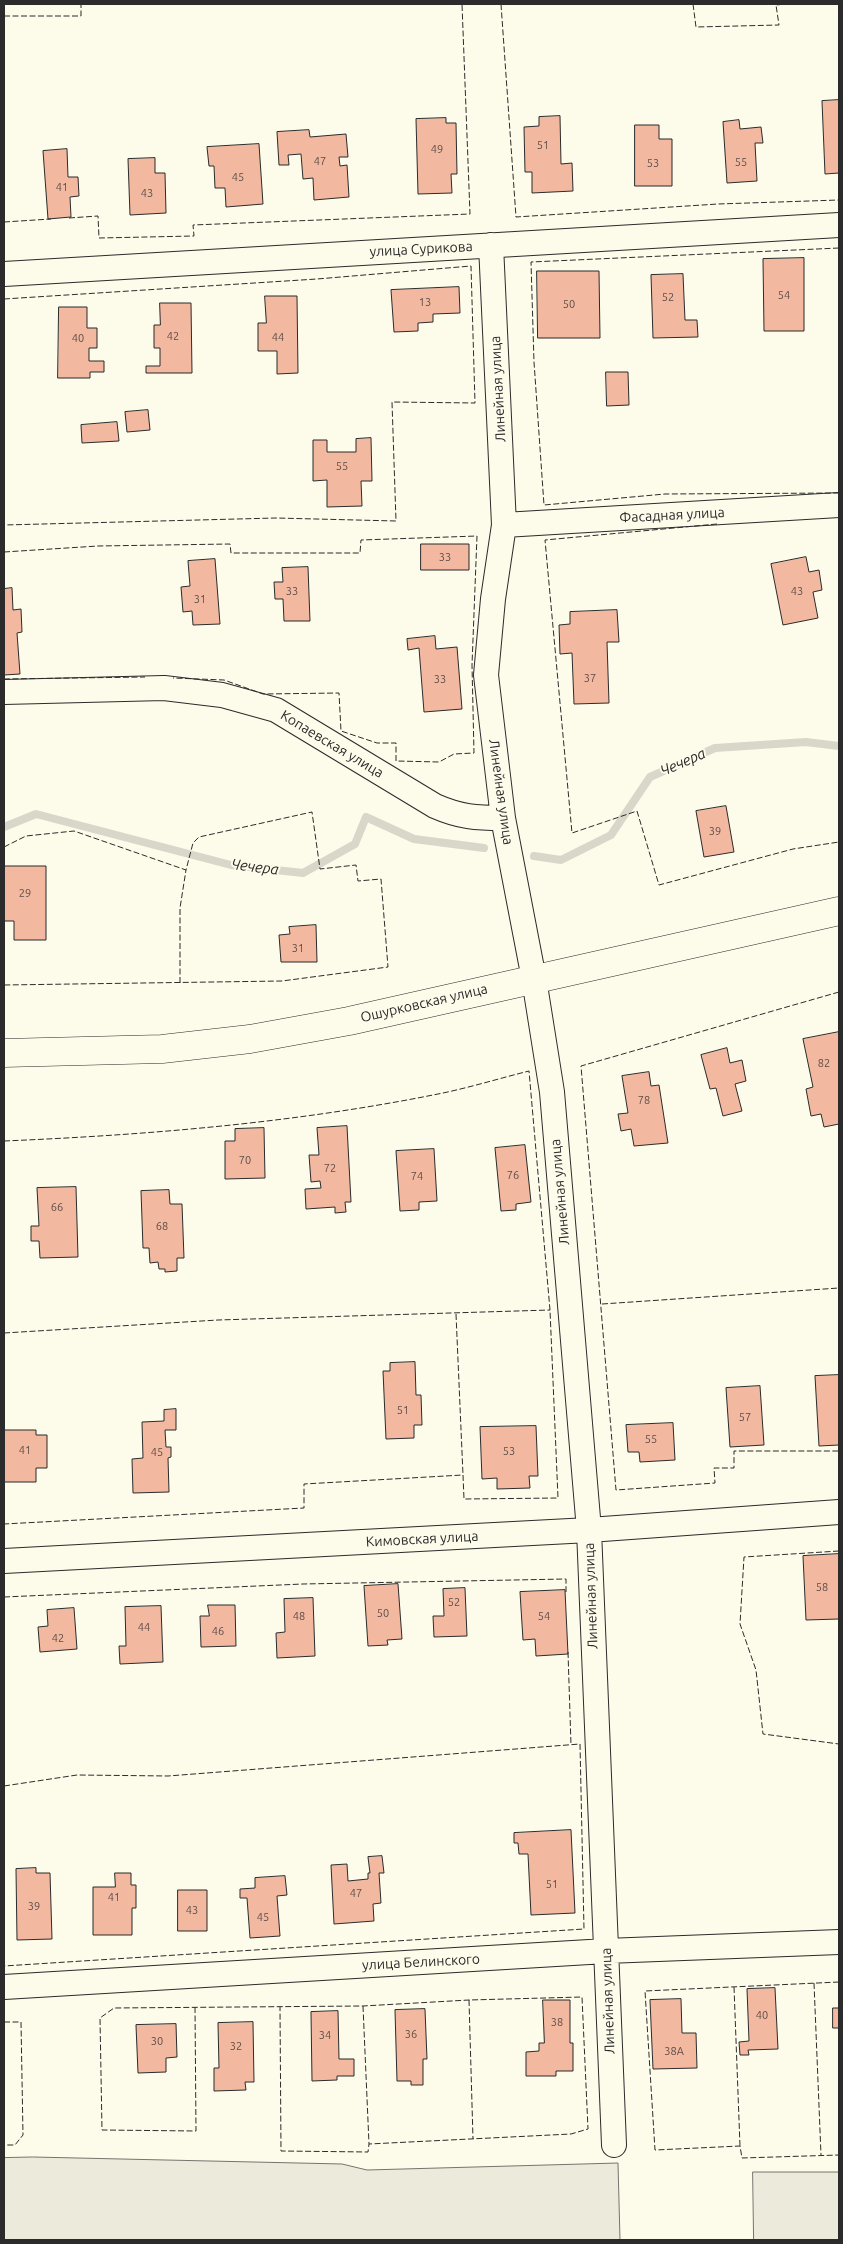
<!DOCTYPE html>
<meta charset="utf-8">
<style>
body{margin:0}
#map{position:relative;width:843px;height:2244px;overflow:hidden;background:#fdfbea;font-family:Ubuntu,sans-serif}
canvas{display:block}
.frame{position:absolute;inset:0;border:5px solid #2b2b2b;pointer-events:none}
</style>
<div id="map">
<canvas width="843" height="2244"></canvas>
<div class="frame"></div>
</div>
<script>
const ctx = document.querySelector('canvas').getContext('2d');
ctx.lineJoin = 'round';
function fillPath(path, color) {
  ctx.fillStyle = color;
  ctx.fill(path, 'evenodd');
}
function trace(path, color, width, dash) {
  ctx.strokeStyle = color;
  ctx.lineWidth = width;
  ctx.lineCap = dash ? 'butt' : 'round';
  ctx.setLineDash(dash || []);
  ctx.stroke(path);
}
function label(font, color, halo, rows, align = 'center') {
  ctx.font = font + ' Ubuntu,sans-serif';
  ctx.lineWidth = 4;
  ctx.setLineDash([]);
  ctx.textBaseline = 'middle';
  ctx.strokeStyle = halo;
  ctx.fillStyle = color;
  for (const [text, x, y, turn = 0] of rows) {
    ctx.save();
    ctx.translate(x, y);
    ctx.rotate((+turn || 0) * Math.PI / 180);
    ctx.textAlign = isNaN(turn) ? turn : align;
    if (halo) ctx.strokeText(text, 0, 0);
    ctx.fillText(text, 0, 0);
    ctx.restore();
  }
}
const green = new Path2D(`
 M33 2157 342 2164 367 2170 618 2163 620 2240H4V2158Z
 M753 2172H839V2240H754Z`);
fillPath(green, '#ecebdb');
trace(green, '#74746e', 1);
trace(new Path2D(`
 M4 827 36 814 231 865 303 873 355 844 366 817 414 839 484 848
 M534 856 561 860 611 835 650 777 715 748 806 742 839 746`), '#d8d7c9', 8);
const building = new Path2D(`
 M839 100V173L825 174 822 101Z
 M560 116 561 164 572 163 573 191 532 193V172H525L524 127 539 126V117Z
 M446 118V123H456L457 174H451L452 193 418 194 416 119Z
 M739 120 740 129 761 127 763 143H755L757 181 727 183 723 122Z
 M635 125H659V139H672V186H635Z
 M309 130 310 137 346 134 348 157H339L340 166 347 165 349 197 314 200 313 178 303 179 301 154 288 155 289 165H279L277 132Z
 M259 144 263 204 226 207 225 188H215L214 166H209L207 147Z
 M67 149 68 177H78L79 196 70 197 71 217 48 219 43 151Z
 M155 158V173H165L166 213 130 215 128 159Z
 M804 258V331H764L763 259Z
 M537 271H599L600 338H538Z
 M683 274 685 320H697L698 337 653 338 651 275Z
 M459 287 460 313 433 314V322L418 323V331L394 332 391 290Z
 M265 296H297L298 373 277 374V351H258V323H266Z
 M160 303H191L192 373H146V366H160V348H154V325H160Z
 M59 307H87V328H97V348H89V361H104V372H90V378H58Z
 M606 372H628L629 405 607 406Z
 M148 410 150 430 127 432 125 412Z
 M117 422 119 441 82 443 81 425Z
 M371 438 372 481H361L362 506 327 507V480L313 481V440H327V452H356V439Z
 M421 544H469V570H421Z
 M806 557 809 572 819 570 822 590 813 592 818 618 783 625 771 564Z
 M215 559 220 624 193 625 192 611 183 612 181 587 190 586 188 561Z
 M308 567 310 621H284L283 599H275L274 582H283L282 568Z
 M12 588 13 610 21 609 22 632 17 633 20 674 4 675V589Z
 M617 610 619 642H607L609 703 574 704 572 653 560 654 559 625 570 624V612Z
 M435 636 436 649 457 647 462 709 424 712 419 648 408 650 407 639Z
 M726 806 734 852 704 857 696 811Z
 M4 866H46V940H14V921H4Z
 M316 925 317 962H281L279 935 290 934 289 927Z
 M839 1032V1124L824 1127 821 1114 811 1116 806 1089 813 1087 803 1039Z
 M727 1048 730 1063 742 1060 746 1081 735 1084 742 1111 723 1116 716 1088 710 1089 701 1055Z
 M649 1072 651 1086 659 1085 668 1143 634 1146 631 1129 621 1131 618 1114 628 1113 622 1076Z
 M347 1126 351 1202H345L346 1212 335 1213V1207L306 1209 305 1189 321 1188 320 1181 311 1182 309 1155H319L317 1128Z
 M264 1128 265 1178 225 1179V1141H235V1129Z
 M525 1145 531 1202 516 1204V1210L501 1211 495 1148Z
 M434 1149 437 1201 419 1202V1210L400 1211 396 1151Z
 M76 1187 78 1257 40 1258 39 1241H31V1226H39L37 1188Z
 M169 1190 170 1204H182L184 1258H177V1271L165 1272V1269H159L158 1262 150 1263 149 1248H143L141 1191Z
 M415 1362 416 1395H421L422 1425H414V1438L386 1439 383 1371H390V1363Z
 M839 1375V1445L819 1446 815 1376Z
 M760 1386 764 1445 730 1447 726 1388Z
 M176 1409V1430H165L166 1447H171V1457L168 1458 169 1492 133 1493 132 1459 143 1458 142 1422 164 1421V1410Z
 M673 1423 675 1460 640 1462 639 1452H628L626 1425Z
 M536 1426 538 1476H529L530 1488 497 1489V1478L482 1479 480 1427Z
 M4 1430H36V1435H47V1468H36V1482H4Z
 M839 1554V1619L806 1620 803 1556Z
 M398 1584 402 1639 387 1640 388 1645 368 1646 364 1586Z
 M465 1588 467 1636 434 1637 433 1616H444L443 1589Z
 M565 1590 568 1654 536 1656 535 1639 523 1640 520 1592Z
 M313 1598 315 1656 277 1658 276 1633 285 1632 284 1599Z
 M208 1605H235L236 1646 201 1647 200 1616H209Z
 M161 1606 163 1662 120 1664 119 1646H126L125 1607Z
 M74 1608 77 1649 40 1652 38 1627 48 1626 47 1610Z
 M571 1830 575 1913 531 1915 528 1854H519L518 1843H514V1833Z
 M382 1856 384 1873H379L381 1903 373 1904 374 1921 334 1924 331 1865 347 1864 348 1881 368 1879V1873H370L368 1857Z
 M36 1868V1873H50L52 1939 17 1940 16 1869Z
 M115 1873H131V1885H136V1908H132V1935H93V1887H115Z
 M285 1876 287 1895 277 1896 280 1936 250 1938 247 1898H240V1889L255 1888V1878Z
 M178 1890H207V1931H178Z
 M775 1988 778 2049 748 2050 749 2055H740L739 2042 749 2041 747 1989Z
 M681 1999 682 2033H696L697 2068 653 2069 650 2000Z
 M543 2000H570V2043H573V2071H556V2076H526V2052L539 2051V2043H544Z
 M833 2008H839V2028H833Z
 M425 2009 427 2059H423V2085H411V2081H397L395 2010Z
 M338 2011 339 2059H354V2076H337V2080L312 2081 311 2012Z
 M253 2022 254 2082H245L246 2090 214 2091V2068H219L218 2023Z
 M176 2024 177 2057 166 2058V2072L138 2073 136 2025Z`);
fillPath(building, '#f2b8a0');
trace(building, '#2b2b2b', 1);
const street = new Path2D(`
 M491 245 504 525 493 599 486 675 503 818 534 979 552 1092 589 1530 614 2145
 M4 274 839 225
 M504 525 839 505
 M4 692 164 688 222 695 276 710 435 806C460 817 476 818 503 818
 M4 1561 589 1530 839 1512
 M4 1987 606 1951 839 1942`);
const secondary = new Path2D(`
 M4 1053 162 1049 250 1039 349 1021 839 911`);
trace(street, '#2b2b2b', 26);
trace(secondary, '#2b2b2b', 29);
trace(street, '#fdfbea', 24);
trace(secondary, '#fdfbea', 28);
trace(new Path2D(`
 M501 4 516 217 718 204 839 200
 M693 4 696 27 779 25 776 5 786 4
 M4 16H81V4
 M69 218 98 216 99 238 194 236 193 225 470 214 462 4
 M4 222 51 219
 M839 248 531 262 534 362 544 505 665 494 839 493
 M4 299 317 279 471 266 475 403 392 402 396 521 276 518 4 525
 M717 524 545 540 572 833 637 811 659 885 793 849 839 842
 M4 552 98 546 230 544 231 553H360L361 540 477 536 472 665 474 753 454 754 439 762 396 761V743H377L341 731 339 693 263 694 224 680 173 678
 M4 679 145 677
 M4 847 26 836 74 831 186 870 193 843 199 837 312 812 320 869 356 865 358 881 381 879 388 967 282 981 4 985
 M180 983V908L186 870
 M839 992 581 1066 616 1490 715 1483 714 1468H734V1451H839
 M4 1141C147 1135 292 1123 433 1095 465 1089 497 1079 529 1071L550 1310 558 1498 464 1499 463 1475 304 1484V1508L4 1524
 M602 1304 839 1288
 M456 1314 463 1475
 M4 1333 218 1320 550 1310
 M839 1551 744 1557 740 1624 756 1670 763 1734 839 1744
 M4 1597 303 1584 566 1579V1592
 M568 1652 571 1745
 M4 1786 77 1775 168 1776 580 1744 584 1929 4 1966
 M839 1982 645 1991 655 2150 740 2146 742 2158 839 2155
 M814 1983 821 2155
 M734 1987 740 2146
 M469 2000 473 2139
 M363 2006 369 2144
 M195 2007 196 2131 102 2130 100 2018 114 2008 363 2006 469 2000 582 1997 588 2129 571 2134 369 2144 368 2152 281 2151 280 2007
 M4 2022H21L23 2135 15 2145H4`), '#2b2b2b', 1, [6, 2.5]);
label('11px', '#5d4e48', null, [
 ["51",543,145],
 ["49",437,149],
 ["47",320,161],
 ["55",741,162],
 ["53",653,163],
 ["45",238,177],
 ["41",62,187],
 ["43",147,193],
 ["54",784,295],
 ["52",668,297],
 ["13",425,302],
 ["50",569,304],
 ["42",173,336],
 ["44",278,337],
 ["40",78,338],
 ["55",342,466],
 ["33",445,557],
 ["33",292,591],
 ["43",797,591],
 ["31",200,599],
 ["37",590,678],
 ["33",440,679],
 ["39",715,831],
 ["29",25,893],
 ["31",298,948],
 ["82",824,1063],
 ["78",644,1100],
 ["70",245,1160],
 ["72",330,1168],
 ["76",513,1175],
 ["74",417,1176],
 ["66",57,1207],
 ["68",162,1226],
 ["51",403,1410],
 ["57",745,1417],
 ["55",651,1439],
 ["41",25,1450],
 ["53",509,1451],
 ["45",157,1452],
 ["58",822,1587],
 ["52",454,1602],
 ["50",383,1613],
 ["48",299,1616],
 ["54",544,1616],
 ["44",144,1627],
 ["46",218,1631],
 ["42",58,1638],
 ["51",552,1884],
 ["47",356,1893],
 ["41",114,1897],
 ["39",34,1906],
 ["43",192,1910],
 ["45",263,1917],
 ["40",762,2015],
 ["38",557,2022],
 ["36",411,2034],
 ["34",325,2035],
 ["30",157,2041],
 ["32",236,2046],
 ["38А",674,2051]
]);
label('14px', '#2b2b2b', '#fdfbea', [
 ["улица Сурикова",421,249,-3],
 ["Линейная улица",498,389,-93],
 ["Фасадная улица",672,515,-3],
 ["Копаевская улица",332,744,31],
 ["Линейная улица",501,792,82],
 ["Ошурковская улица",424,1003,-13],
 ["Линейная улица",560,1192,-95],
 ["Кимовская улица",422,1539,-3],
 ["Линейная улица",591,1596,-92],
 ["улица Белинского",421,1962,-3],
 ["Линейная улица",608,2001,-92]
]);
label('italic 15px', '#2b2b2b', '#fdfbea', [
 ["Чечера",683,762,-24],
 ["Чечера",255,867,7]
]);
</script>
